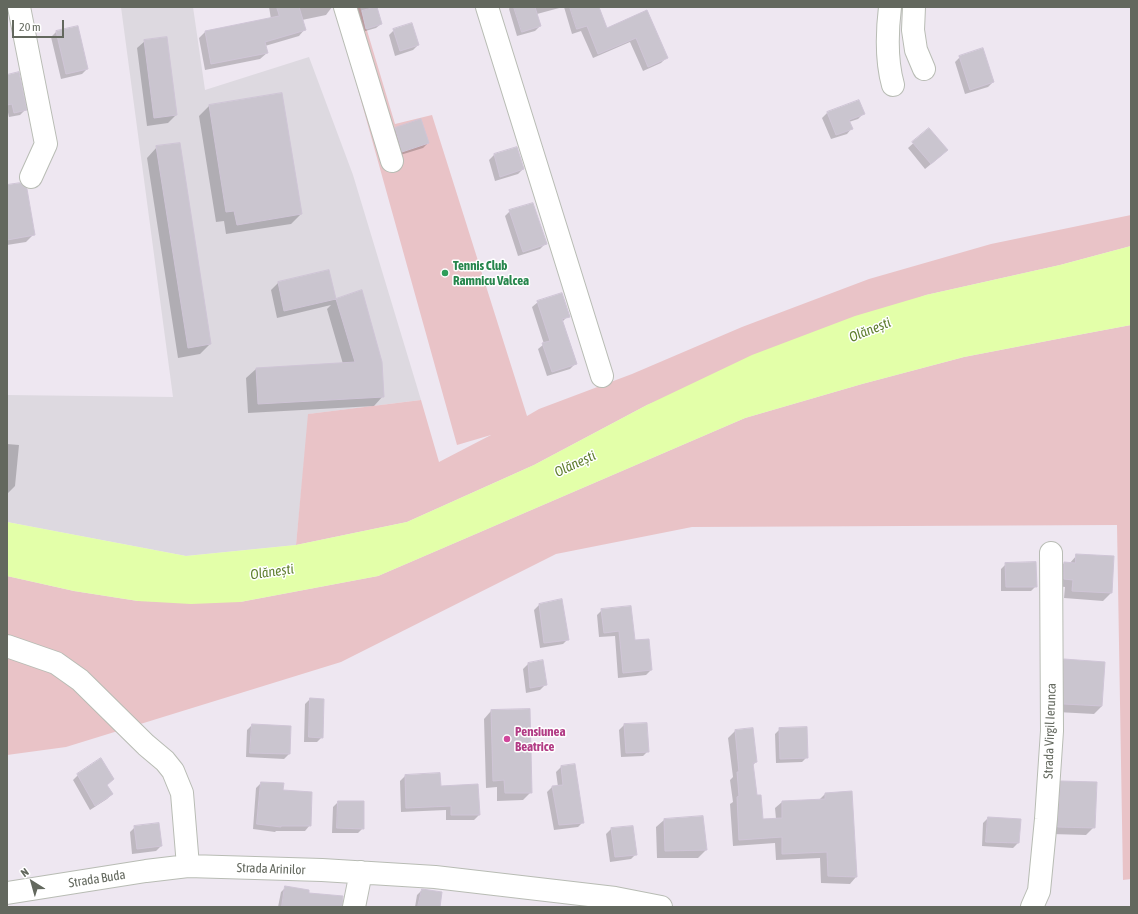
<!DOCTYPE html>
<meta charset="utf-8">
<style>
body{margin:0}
#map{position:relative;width:1138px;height:914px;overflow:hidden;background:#eee7f1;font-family:"Asap Condensed",sans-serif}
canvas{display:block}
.frame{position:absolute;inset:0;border:8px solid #63685e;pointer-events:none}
.north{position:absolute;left:12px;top:862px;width:40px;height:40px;-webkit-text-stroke:3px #fff;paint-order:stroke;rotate:323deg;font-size:11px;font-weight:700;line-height:16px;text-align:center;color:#63685e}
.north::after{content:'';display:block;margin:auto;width:14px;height:18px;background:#63685e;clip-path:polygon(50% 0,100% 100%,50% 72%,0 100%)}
.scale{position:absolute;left:12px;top:20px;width:52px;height:18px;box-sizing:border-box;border:2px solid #63685e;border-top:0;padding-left:5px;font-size:12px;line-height:14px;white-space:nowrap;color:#63685e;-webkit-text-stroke:3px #fff;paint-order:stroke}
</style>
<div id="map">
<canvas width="1138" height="914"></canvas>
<div class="frame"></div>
<div class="north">N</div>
<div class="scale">20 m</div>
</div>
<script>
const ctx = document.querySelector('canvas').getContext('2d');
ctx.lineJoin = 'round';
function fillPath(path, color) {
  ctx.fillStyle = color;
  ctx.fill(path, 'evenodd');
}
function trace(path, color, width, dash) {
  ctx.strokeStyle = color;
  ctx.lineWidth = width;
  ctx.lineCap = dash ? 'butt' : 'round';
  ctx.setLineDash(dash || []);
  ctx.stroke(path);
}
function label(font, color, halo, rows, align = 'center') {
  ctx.font = font + ' "Asap Condensed",sans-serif';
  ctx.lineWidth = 3;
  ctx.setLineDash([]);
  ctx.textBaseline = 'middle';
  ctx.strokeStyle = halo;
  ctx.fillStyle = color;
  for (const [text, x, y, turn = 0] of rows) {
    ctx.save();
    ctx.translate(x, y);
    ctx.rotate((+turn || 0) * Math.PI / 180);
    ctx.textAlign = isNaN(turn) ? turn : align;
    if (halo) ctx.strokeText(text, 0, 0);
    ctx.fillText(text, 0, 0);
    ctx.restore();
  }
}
fillPath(new Path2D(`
 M121 7H193L205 90 309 57 353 175 421 400 309 414 296 545 186 556 7 522V395L173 397Z`), '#ddd9e0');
fillPath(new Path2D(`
 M335 7H360L395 124 432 115 527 416 539 409 632 374 742 327 869 279 991 244 1131 215V246L1060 265 926 295 647 405 534 465 407 522 296 545 308 414 421 400 439 462 491 435 457 445Z
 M1131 325V879L1123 880 1117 525 692 527 556 554 341 662 66 747 7 755V576L74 591 138 601 240 602 378 576 745 418 862 384 964 357 1083 334Z`), '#e9c3c7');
fillPath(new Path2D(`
 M1131 246V325L1083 334 964 357 862 384 745 418 378 576 240 602 191 604 138 601 74 591 7 576V522L186 556 296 545 407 522 534 465 647 405 752 355 855 316 926 295 1060 265Z`), '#e3ffa9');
fillPath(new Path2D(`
 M269 7H332L326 15 302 20 305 29 299 36 265 46 267 53 260 59 205 70 199 38 206 31 271 19Z
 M357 7H376L381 24 376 28 362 32 358 16 359 15Z
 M510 7H563L537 14 540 26 535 31 517 36 509 9Z
 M564 7H584L607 29 646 12 666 58 661 63 643 71 630 42 593 58 581 31 572 34Z
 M394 30 418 45 413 50 395 56 389 35Z
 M56 32 87 69 82 74 61 79 51 37Z
 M145 41 176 115 168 123 147 126 137 48Z
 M960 57 993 82 988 87 965 94 955 62Z
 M7 76 25 110 20 115 9 117 7 108Z
 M209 106 301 214 291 224 226 234 224 221 216 222 199 116Z
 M827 113 863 114 858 119 849 122 852 128 847 134 831 139 822 118Z
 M395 129 428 143 423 148 397 156 390 134Z
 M929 129 942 155 925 169 908 148Z
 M157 147 210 344 200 354 178 358 147 158Z
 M517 148 523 169 518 174 495 181 489 160 494 155Z
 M7 186 34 234 26 242 7 245Z
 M510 211 545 244 540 249 518 256 505 216Z
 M328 271 335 300 361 291 383 396 374 406 248 413 246 378 256 369 343 364 327 309 331 305 277 318 271 290 278 283Z
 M538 302 568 316 562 322 575 364 570 369 547 376 538 349 544 344 532 307Z
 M7 444 19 445 15 486 8 493Z
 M1077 555 1113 557 1111 593 1103 601 1064 598 1065 587 1056 586V571L1064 563 1069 564Z
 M1006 564 1036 586 1031 591H1001V569Z
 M539 605 568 639 563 644 540 648 534 610Z
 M602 610 634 641 651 670 646 675 618 678 615 636 599 637 597 615Z
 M1064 660 1102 706 1094 714 1057 712V668Z
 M543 661 545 685 540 690 526 693 523 669 528 664Z
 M310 699 322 737 317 742H304L305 704Z
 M491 711 531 792 523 800 497 801V787L486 788 484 719Z
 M252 725 289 754 284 759 246 757 247 730Z
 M624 725 648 751 643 756 621 757 619 730Z
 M753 729 756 762 752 766 756 796 762 820 776 819 775 808 782 802 819 800 825 794 851 792 856 877 850 884 821 883 820 858 776 860 775 843 733 846 730 804 733 802 730 780 733 777 728 738 735 731Z
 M780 729 807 757 802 762 776 763 775 734Z
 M574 766 583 822 578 827 554 830 547 792 552 787H558L556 772 561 767Z
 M78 775 106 786 112 794 107 799 90 810 73 780Z
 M405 776 440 787 479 815 474 820H446V810L401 812 400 781Z
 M1062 782 1094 827 1086 835 1051 834 1054 790Z
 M261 783 282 791 310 825 305 831H276L275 832 253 829 256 788Z
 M338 802 363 828 358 833H332L333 807Z
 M988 818 1018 843 1013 848 982 846 983 823Z
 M664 820 706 850 698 858H657L656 827Z
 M135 827 161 846 156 851 132 854 130 832Z
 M611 829 636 854 631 859 610 862 606 834Z
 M286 887 308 894 340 907H278L281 892Z
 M422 890 439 907H415L417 895Z`), '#0003');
const building = new Path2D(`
 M277 7H299L306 30 265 42 268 53 211 64 205 31 279 16Z
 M377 7 382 24 366 29 362 11Z
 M514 7H535L541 26 522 32Z
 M570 7H599L607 28 647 10 668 58 648 67 636 38 598 54 587 26 577 29Z
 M412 23 419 45 400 51 393 29Z
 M78 26 88 69 66 74 56 31Z
 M167 37 177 115 154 118 144 40Z
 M983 48 994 82 970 90 959 56Z
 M19 72 27 110 14 113 12 104 7 105V75Z
 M282 93 302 214 237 225 234 211 226 212 209 105Z
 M859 100 865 114 849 120 853 129 836 135 827 112Z
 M421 119 429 143 402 152 395 128Z
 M929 128 948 150 931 164 912 142Z
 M180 143 211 344 188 348 156 146Z
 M517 147 524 169 500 177 494 154Z
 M20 183 27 189 35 235 7 240V185Z
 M533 203 547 244 523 252 509 210Z
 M329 270 336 299 284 311 278 282Z
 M362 290 382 362 384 397 258 404 256 368 355 362 336 299Z
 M562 293 570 317 562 319 577 364 552 372 542 343 550 341 537 301Z
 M1076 554 1114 556 1112 593 1072 591 1073 580 1064 579V562L1075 563Z
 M1036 562 1037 587H1006L1005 563Z
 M562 599 569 640 544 643 539 604Z
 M631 606 635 640 649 639 652 670 623 673 619 631 604 633 601 609Z
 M1064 659 1105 662 1102 706 1064 704Z
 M543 660 547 685 530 688 528 663Z
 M310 698 324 699 323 738 309 737Z
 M530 709 532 793H505L504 780 493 781 491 710Z
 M647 723 649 752 626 753 624 724Z
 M252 724 291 726 290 754 250 753Z
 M807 727 808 758 780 759 779 728Z
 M753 728 757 762 753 763 757 795H761L763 819 782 818V801L825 799V793L852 791 857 877 828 876 827 852 782 854V837L739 840 737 797 739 796 737 772H739L735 730Z
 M101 758 114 779 107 785 113 794 95 806 77 774Z
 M575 764 584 823 559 825 552 786 563 785 561 766Z
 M440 773 441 786 478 784 480 815H451V806L406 808 405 775Z
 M1061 781 1097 782 1095 828 1058 827Z
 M261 782 284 783 283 790 312 792 311 826H281V827L257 824Z
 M338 801H364V829L337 828Z
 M703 816 707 850 665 851 664 819Z
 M988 817 1021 819 1019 843 986 842Z
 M159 823 162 846 137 849 134 826Z
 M633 826 637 855 615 857 611 828Z
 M285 886 309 890V893L343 896 342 907H282Z
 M422 889 442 892 440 907H418Z`);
fillPath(building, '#cac5cf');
trace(building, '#cfc5d6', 1);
const minor = new Path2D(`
 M19 7 46 144 31 177
 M345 7 392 161
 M487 7 602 376
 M890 7C887 32 886 60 893 85
 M914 7 913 30 916 50 924 69
 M7 646 56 663 80 680 146 745 165 761 173 771 182 793 188 866
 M7 893 146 871 188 866 322 870 435 877 615 898 661 907
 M354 907 361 872
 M1032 907 1039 891 1046 819 1052 731 1051 553`);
trace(minor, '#b8bcb4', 24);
trace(minor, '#fff', 22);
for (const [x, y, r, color] of [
 [445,273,4,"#2e9e5b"],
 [507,739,4,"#d1479c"]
]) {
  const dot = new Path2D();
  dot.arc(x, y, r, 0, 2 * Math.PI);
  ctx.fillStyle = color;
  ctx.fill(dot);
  trace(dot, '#fff', 1.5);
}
label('bold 13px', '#27864d', '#fff', [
 ["Tennis Club",453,266],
 ["Ramnicu Valcea",453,281]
], 'left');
label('13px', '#63685e', '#fff', [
 ["Strada Virgil Ierunca",1050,731,-88],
 ["Strada Arinilor",271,869,2],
 ["Strada Buda",97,879,-9]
]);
label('bold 13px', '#b23c85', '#fff', [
 ["Pensiunea",515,732],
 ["Beatrice",515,747]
], 'left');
label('italic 14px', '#607f30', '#fff', [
 ["Olănești",870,330,-22],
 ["Olănești",575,464,-25],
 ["Olănești",272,572,-8]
]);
</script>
